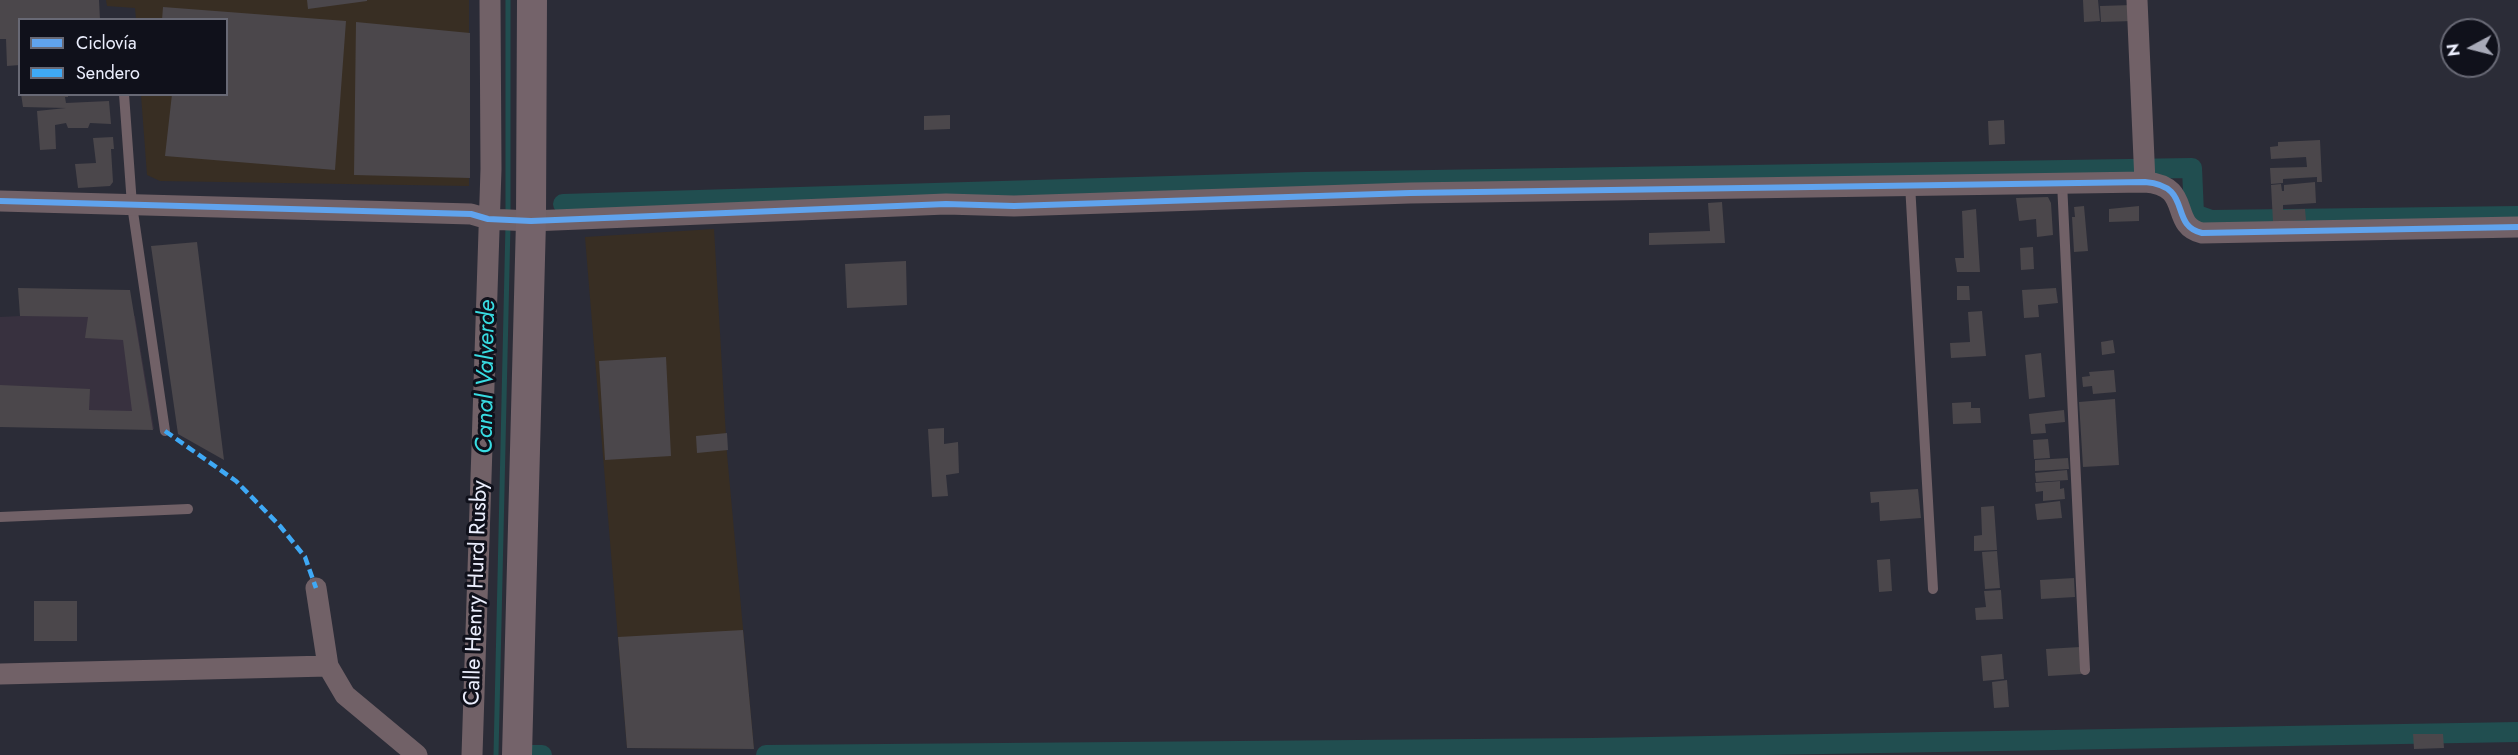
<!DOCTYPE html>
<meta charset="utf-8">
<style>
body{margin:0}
#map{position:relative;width:2518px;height:755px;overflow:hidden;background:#2b2c37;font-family:Jost,sans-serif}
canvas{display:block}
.legend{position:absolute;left:18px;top:18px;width:210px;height:78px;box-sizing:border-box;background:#10111b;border:2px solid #686975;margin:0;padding:8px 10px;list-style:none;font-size:18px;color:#ebeefd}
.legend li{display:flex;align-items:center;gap:12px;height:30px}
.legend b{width:30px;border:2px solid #686975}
.north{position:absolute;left:2440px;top:18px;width:60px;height:60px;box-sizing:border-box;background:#10111b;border:2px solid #686975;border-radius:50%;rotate:263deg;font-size:16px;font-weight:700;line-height:24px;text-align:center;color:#ebeefd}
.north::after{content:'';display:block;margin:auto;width:21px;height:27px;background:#a8aab8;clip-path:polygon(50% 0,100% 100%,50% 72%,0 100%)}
</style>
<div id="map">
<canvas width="2518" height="755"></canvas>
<ul class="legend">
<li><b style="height:8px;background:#60a3ed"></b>Ciclovía</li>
<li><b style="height:8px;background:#3fa9f5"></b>Sendero</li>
</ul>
<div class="north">N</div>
</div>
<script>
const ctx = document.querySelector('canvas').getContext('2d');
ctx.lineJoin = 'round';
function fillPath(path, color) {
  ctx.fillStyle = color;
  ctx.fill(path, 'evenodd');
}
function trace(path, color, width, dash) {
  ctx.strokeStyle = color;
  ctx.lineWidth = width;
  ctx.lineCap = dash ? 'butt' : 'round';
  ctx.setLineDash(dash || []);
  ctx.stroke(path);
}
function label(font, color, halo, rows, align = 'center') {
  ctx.font = font + ' Jost,sans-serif';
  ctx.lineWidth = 6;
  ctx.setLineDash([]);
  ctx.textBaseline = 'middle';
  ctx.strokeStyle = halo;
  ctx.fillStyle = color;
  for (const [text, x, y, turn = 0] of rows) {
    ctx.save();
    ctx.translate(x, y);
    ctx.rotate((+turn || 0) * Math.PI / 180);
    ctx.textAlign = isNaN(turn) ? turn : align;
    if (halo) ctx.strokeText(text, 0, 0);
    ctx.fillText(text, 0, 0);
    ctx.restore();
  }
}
fillPath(new Path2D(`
 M20 316H135L154 429 0 425V317Z`), '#38313f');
fillPath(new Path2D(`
 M106 0H469V186L160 181 147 175 141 95 226 94V20L136 19 135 8 107 6Z
 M714 229 727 454 754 749 627 748 585 237Z`), '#382e23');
trace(new Path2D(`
 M508 0V214
 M496 755 508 224`), '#214e50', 5);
trace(new Path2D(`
 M563 204 1305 182 2192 168 2194 214 2211 220 2518 216
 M529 755H542
 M766 755 1592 748 2518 732`), '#214e50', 20);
fillPath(new Path2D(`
 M0 0H99L100 20H20V65L7 66 6 39H0Z
 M307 0H367V1L308 9Z
 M2083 0H2098L2100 21 2084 22Z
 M2132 5 2133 21 2101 22 2100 6Z
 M163 7 346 21 335 170 165 156 172 94H226V20H162Z
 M356 22 470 33V178L354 175Z
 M21 94H68V97H65L66 103 109 101 111 124 90 123 88 128H68L66 123 55 125 56 149 40 150 37 111 66 108 23 107Z
 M950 115V129L924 130V116Z
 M2004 120 2005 144 1989 145 1988 121Z
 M113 137 114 149H111L113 182 110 186 78 188 75 164 96 163 93 138Z
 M2320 140 2322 182H2317V177L2283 179V183L2271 184 2270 168 2307 167 2306 157 2271 159 2270 147 2278 146V142Z
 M2315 182 2316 203 2283 205V210L2305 209 2306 220 2273 222 2271 185 2281 184 2282 191H2284V185Z
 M2048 197 2051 203 2053 235 2037 237 2036 219 2019 221 2016 198Z
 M1722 202 1725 243 1649 245V233L1710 231 1708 203Z
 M2084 206 2088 251 2074 252 2072 217H2075L2074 207Z
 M2139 206V221L2109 222V209Z
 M1976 209 1980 272H1957L1955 258H1964L1962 211Z
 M197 242 224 460 178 434 151 246Z
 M2033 247 2034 269 2021 270 2020 248Z
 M906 261 907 305 847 308 845 264Z
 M1957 286H1969L1970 300H1957Z
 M18 288 130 290 153 430 0 427V385L90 389 89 410 132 411 123 340 85 338 88 317 20 316Z
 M2056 288 2058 303 2038 305 2039 317 2024 318 2022 290Z
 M1982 311 1986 356 1951 358 1950 343 1970 342 1968 312Z
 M2113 340 2115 353 2102 355 2101 342Z
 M2041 353 2045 397 2029 399 2025 355Z
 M666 357 671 456 605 460 599 361Z
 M2114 370 2116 392 2093 394 2092 386 2083 387 2082 377 2090 376 2089 372Z
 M2115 399 2119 465 2083 467 2079 402Z
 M1971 402V408H1980L1981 423 1953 424 1952 403Z
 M2064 410 2065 422 2045 424 2046 433 2031 434 2029 414Z
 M944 428V444L958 442 959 473 946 475 948 496 932 497 928 429Z
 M727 433 728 450 697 453 696 436Z
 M2048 439 2050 458 2034 459 2033 440Z
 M2068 458 2069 469 2035 471V460Z
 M2067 470 2068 480 2036 482 2035 473Z
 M2060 481V489L2064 488 2065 499 2043 501V491L2036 492 2035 483Z
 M1918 489 1921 518 1880 521 1879 502 1871 503 1870 492Z
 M2060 501 2062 518 2037 520 2035 504Z
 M1994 506 1997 550 1974 551V536L1982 535 1981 507Z
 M1997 551 2000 588 1985 589 1982 552Z
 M1890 559 1892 591 1879 592 1877 560Z
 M2074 578 2075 597 2041 599 2040 580Z
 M2001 590 2003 619 1976 620 1975 608 1986 607 1984 591Z
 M34 601H77V641H34Z
 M743 630 754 749 627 748 618 637Z
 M2080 647 2082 674 2048 676 2046 649Z
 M2002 654 2004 679 1983 681 1981 656Z
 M2007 680 2009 707 1994 708 1992 682Z
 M2413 734H2443L2444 748 2414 749Z`), '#4b474b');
trace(new Path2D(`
 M124 94 132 205 165 431
 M2062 182 2085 670
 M1910 184 1933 589
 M0 517 188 509`), '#716167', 10);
trace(new Path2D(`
 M2137 0 2145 182
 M0 201 471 214 488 219 531 221 946 204 1014 206 1410 193 2145 182C2194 186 2168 225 2202 233L2518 227
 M316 588 328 666 345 695 417 755
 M0 674 328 666
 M472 755 491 169 490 0`), '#716167', 21);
trace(new Path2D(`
 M517 755 531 221 532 0`), '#74636a', 30);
trace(new Path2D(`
 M165 431 236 481 280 526 305 557 316 588`), '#3fa9f5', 4.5, [9, 4.5]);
trace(new Path2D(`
 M0 201 471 214 488 219 531 221 946 204 1014 206 1410 193 2145 182C2194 186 2168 225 2202 233L2518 227`), '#60a3ed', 6);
label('22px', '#ebeefd', '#10111b', [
 ["Calle Henry Hurd Rusby",477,593,-88]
]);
label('italic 24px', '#38dce2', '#10111b', [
 ["Canal Valverde",487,377,-89]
]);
</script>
